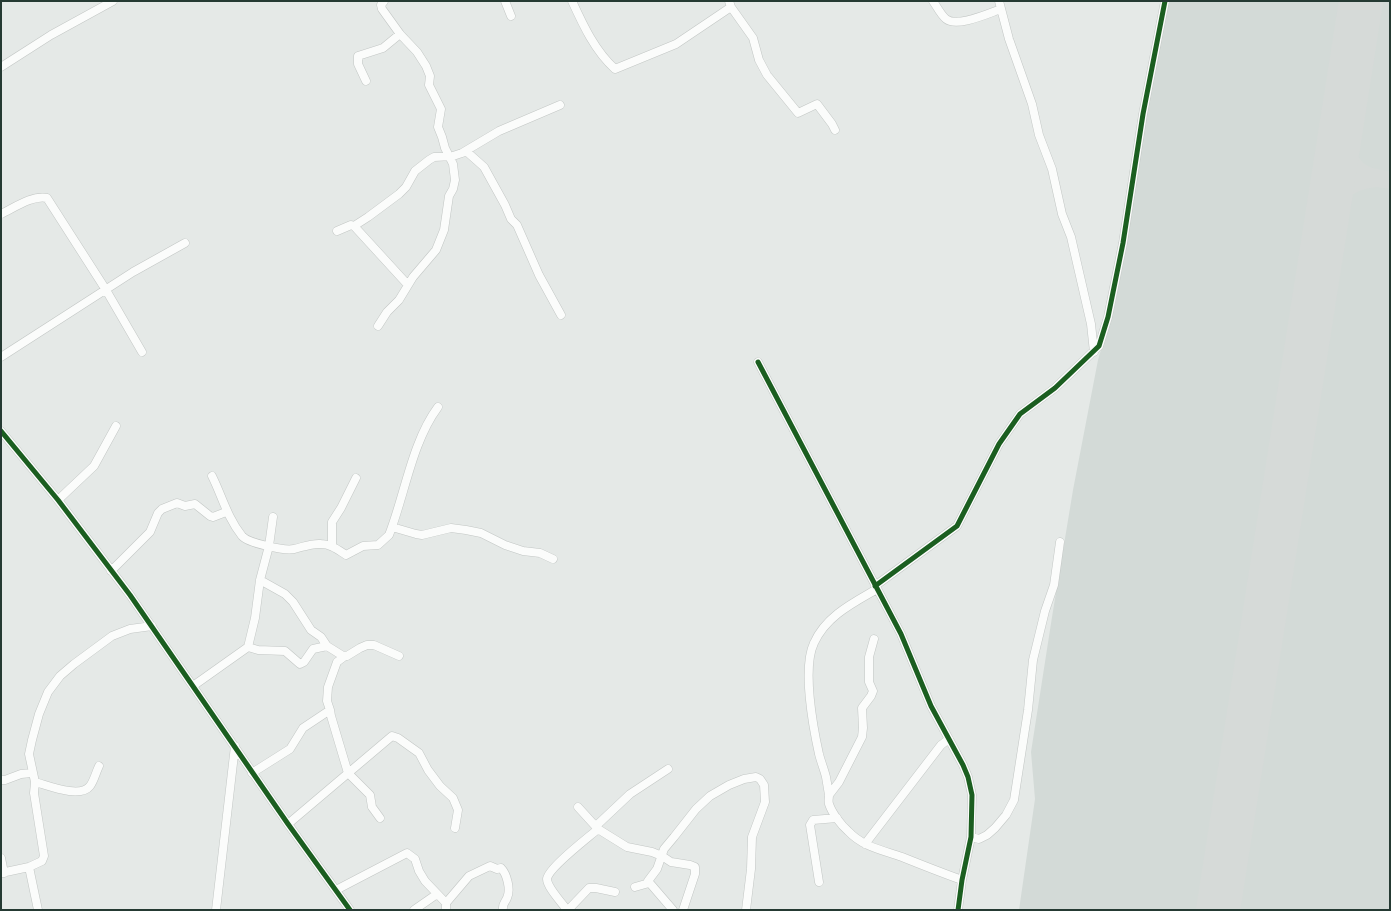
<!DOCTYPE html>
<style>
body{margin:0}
#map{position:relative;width:1391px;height:911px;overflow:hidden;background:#e5e9e7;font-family:"Titillium Web",sans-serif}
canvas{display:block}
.frame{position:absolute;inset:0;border:2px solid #253a33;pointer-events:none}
</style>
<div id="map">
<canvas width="1391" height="911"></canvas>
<div class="frame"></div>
</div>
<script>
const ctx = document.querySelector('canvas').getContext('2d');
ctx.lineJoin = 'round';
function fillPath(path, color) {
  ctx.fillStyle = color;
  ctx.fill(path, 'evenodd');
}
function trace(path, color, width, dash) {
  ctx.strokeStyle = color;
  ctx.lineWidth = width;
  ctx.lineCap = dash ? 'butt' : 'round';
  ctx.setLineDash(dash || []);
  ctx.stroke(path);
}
fillPath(new Path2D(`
 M1164 1H1390V910H1019L1035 799 1031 752 1052 617 1073 490 1098 360 1104 339 1114 310 1126 249Z`), '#d3dad7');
trace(new Path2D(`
 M1343 119C1343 126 1341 133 1342 140 1343 153 1354 170 1366 175 1373 178 1382 179 1390 180
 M1327 220C1328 215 1329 207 1332 202 1342 187 1358 180 1375 178`), '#d6dad8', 18);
trace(new Path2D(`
 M1218 910 1361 1`), '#d6dad8', 44);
const minor = new Path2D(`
 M505 1 511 16
 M572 1C583 25 595 51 615 69L676 44 731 7
 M729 1 731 7 753 38 759 60 767 75 798 113 817 104 832 124 835 130
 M933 1C937 7 941 15 946 19 957 28 989 13 1001 9
 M999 1 1009 39 1032 104 1039 135 1052 169 1062 214 1071 237 1091 324 1094 352
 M1 67 51 35 113 1
 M366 81 358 64V56L383 48 400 34
 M466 151 484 167 505 205 511 219 517 225 539 275 561 315
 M1 214C14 208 32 195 47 198L106 290 142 352
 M354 226 408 285
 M337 231 351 225 354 226 368 217 399 194 406 187 415 171 429 160 434 157 453 156 462 153 499 131 560 105
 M378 326 387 312 399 300 413 277 436 250 444 230 449 196 453 189 455 180 453 164 445 148 442 137 438 127 441 109 429 85 430 76 426 66 417 52 400 34 382 9 381 5 384 1
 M1 357 133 272 185 243
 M758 362 901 634 931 706 963 765 968 777 972 795 971 837 962 880 958 910
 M1 431 58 500 130 595 288 824 350 910
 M212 476C222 496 227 517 242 536 248 543 284 551 294 549 303 547 312 543 321 544 331 544 338 550 346 555L363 546 378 545 389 535C405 494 412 442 438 407
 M58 500 94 466 116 426
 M392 527 416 534 422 535 451 528 466 530 481 533 505 545 523 551 540 553 553 559
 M332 546V522L341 508 356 478
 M111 571 150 532 158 513 162 509 177 503 185 506 195 504 210 516 213 517 226 512
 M260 580 285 594 293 602 311 630 321 637 327 646 343 656H347L360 648 367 645H374L399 656
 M875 586 957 526 999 444 1020 414 1055 388 1099 346 1108 317 1123 243 1143 114 1165 1
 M877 589C853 603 826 616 814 643 802 668 813 727 819 754 821 762 824 769 826 777 827 783 828 789 829 795 829 798 828 801 829 804 832 813 841 825 848 831 863 847 882 850 902 857 922 865 942 873 962 880
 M248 647 258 650 285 651 300 664 304 662 313 649 327 646
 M193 686 248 647 255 618 260 580 269 546 273 517
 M330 710 331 716 348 773 370 795 372 807 380 818
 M252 773 290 749 303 728 330 710 327 701 328 687 337 662 345 656
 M1 780H5L21 774 32 773
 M35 782C47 785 80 799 90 786 94 781 96 772 99 766
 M829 795 839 782 862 737 863 728 862 708 871 696 873 691 869 682V657L874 639
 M578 807 598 829 627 847 652 852 662 856 671 862 690 865 695 867V874L683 910
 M288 824 392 736 398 738 419 753 428 770 440 786 453 798 458 810 455 828
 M596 826 630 794 668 769
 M971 837 979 839 987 835 995 828 1006 815 1014 800 1028 710 1033 660 1045 611 1054 585 1060 542
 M865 844 941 745 949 739
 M1 858 4 873
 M29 867 38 910
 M1 873 29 867 42 861 44 856 34 793 35 782 29 754 32 740 39 714 48 692 60 676 74 664 112 636 130 629 152 626
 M819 882 810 825 813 820 837 818
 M635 887 649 883
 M336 890 407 853 415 859 419 871 425 881 446 903
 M216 910 235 746
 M414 910 437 894
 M446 910V903L469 876 490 866 497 869 501 868C507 874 511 890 507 898 505 903 502 904 503 910
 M567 910C562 903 547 887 547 879 548 868 589 837 598 829
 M568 910 589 888H596L615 892
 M673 910 648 881 657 869 664 849 674 837 696 809 710 796 729 785 744 779 756 777 760 779 764 785 765 802 752 837 751 869 746 910`);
trace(minor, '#c2c6c4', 9);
trace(minor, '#fbfcfb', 8);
trace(new Path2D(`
 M758 362 901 634 931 706 963 765 968 777 972 795 971 837 962 880 958 910
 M1 431 58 500 130 595 288 824 350 910
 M875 586 957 526 999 444 1020 414 1055 388 1099 346 1108 317 1123 243 1143 114 1165 1`), '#1b5e20', 5);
</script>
